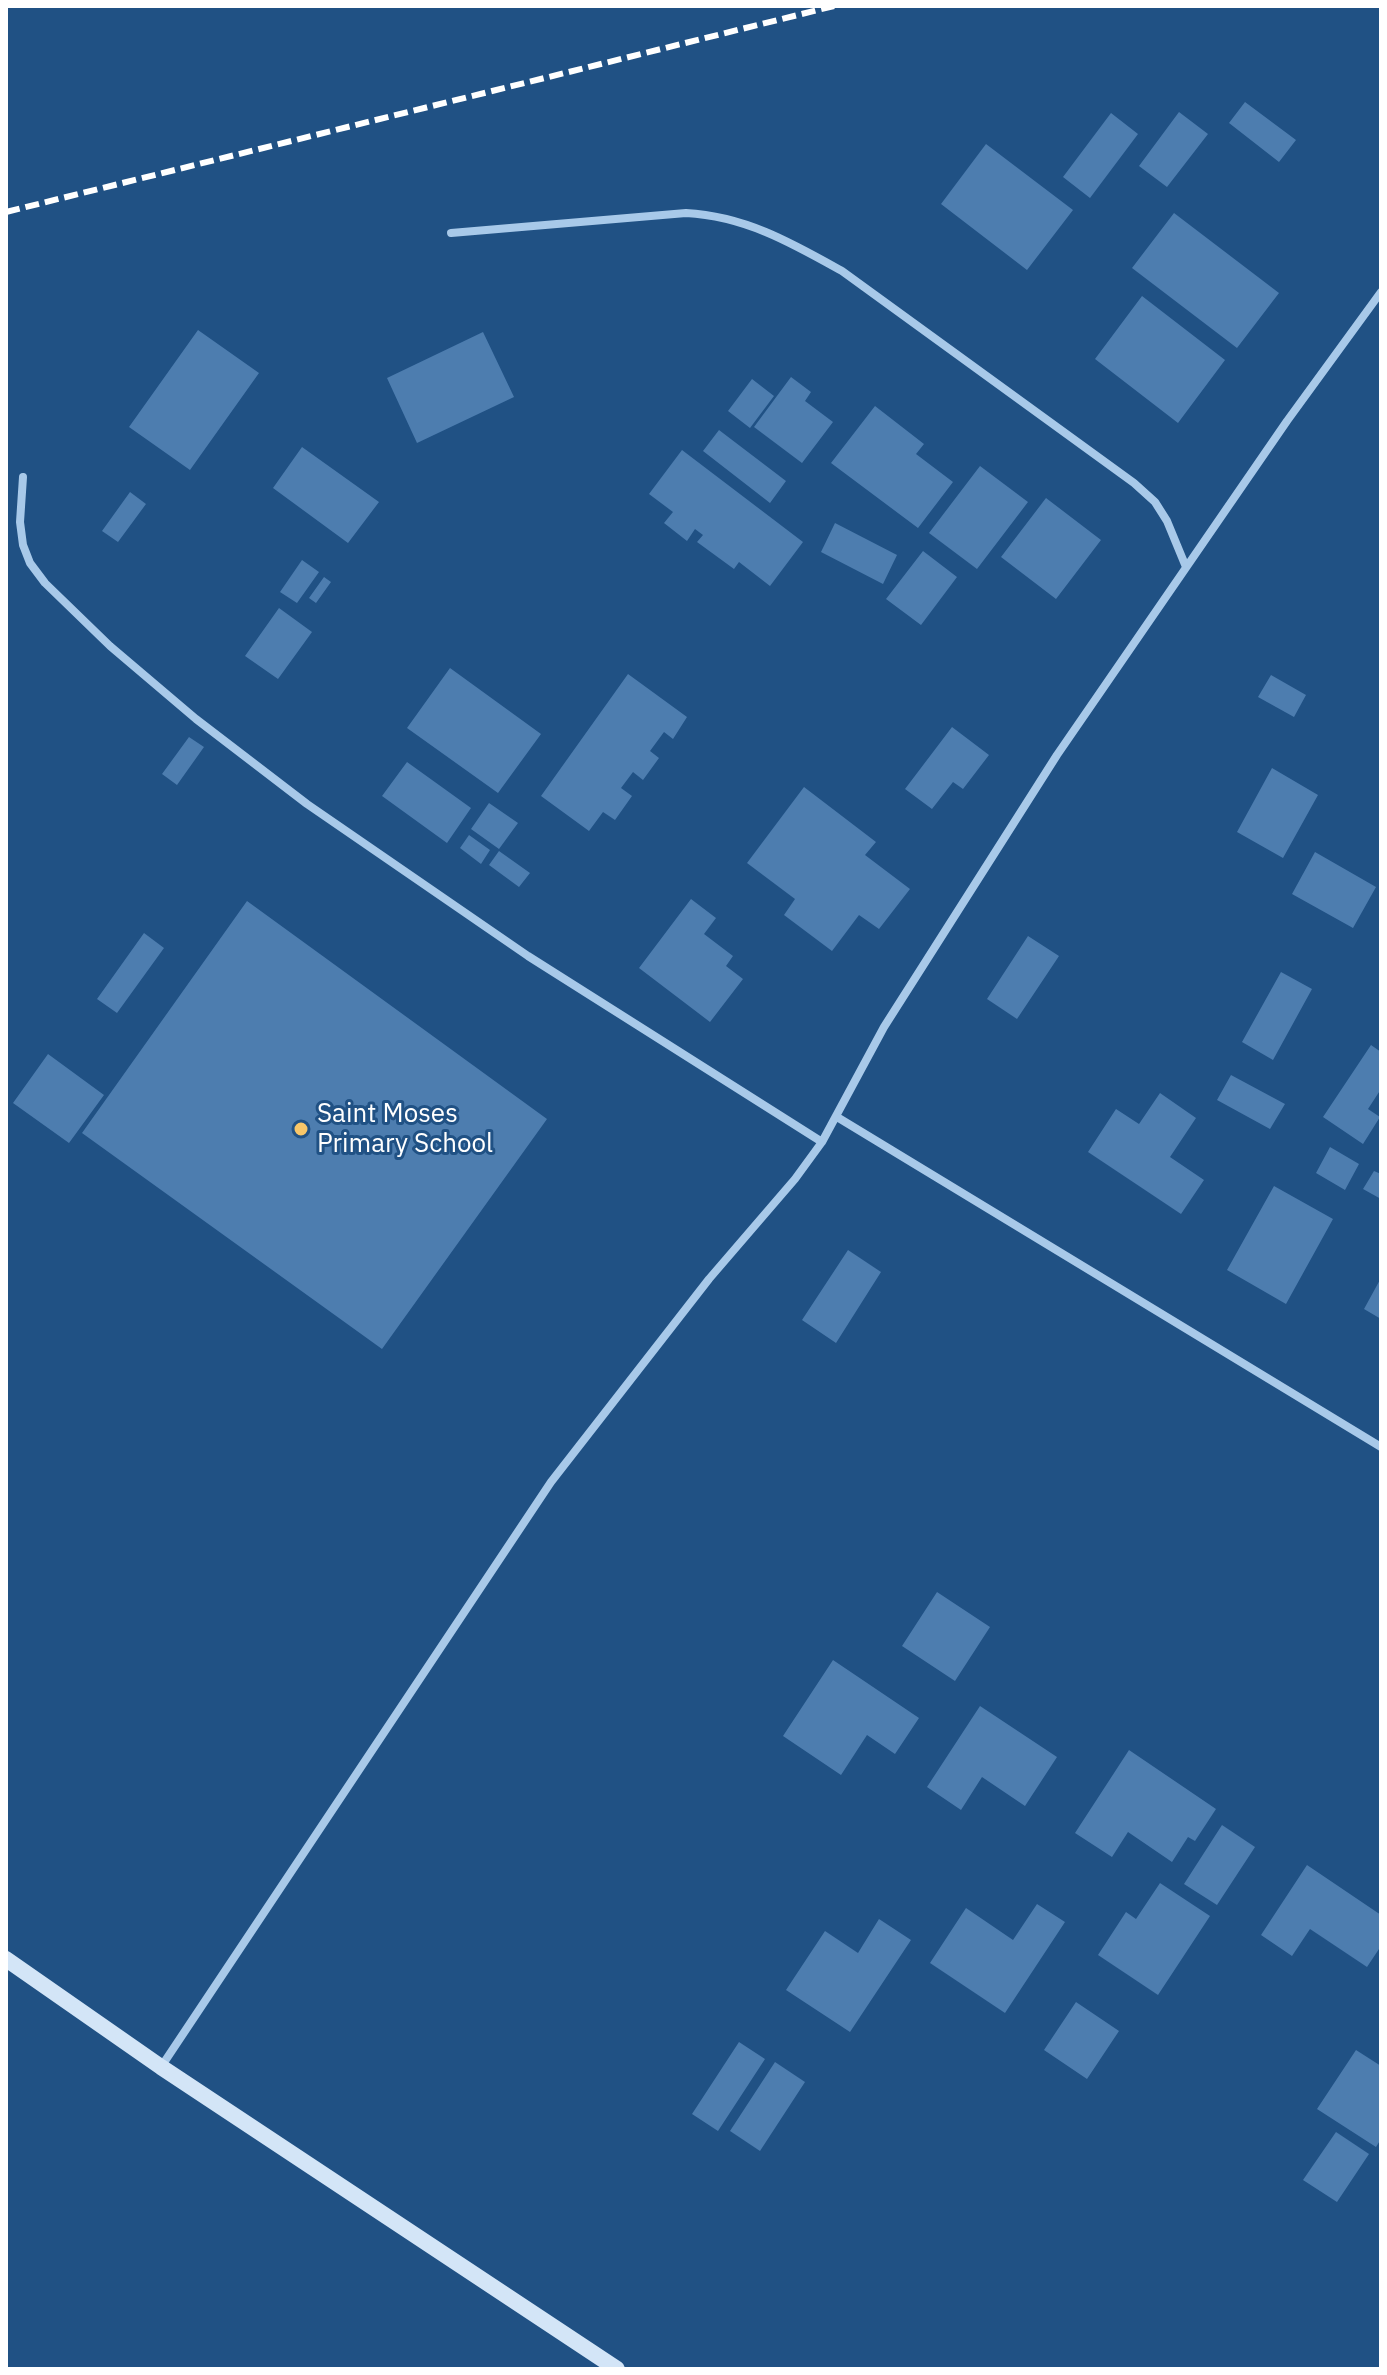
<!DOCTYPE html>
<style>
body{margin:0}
#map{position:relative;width:1387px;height:2375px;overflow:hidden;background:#205184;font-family:"IBM Plex Sans",sans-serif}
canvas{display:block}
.frame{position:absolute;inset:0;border:8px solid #fff;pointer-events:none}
</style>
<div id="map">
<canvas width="1387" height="2375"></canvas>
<div class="frame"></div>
</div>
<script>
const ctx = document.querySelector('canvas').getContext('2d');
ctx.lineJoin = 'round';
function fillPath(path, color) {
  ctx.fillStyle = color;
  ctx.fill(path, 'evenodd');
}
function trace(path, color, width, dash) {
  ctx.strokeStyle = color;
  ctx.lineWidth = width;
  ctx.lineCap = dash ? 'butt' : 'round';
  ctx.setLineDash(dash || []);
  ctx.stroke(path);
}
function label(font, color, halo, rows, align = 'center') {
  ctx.font = font + ' "IBM Plex Sans",sans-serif';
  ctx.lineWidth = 6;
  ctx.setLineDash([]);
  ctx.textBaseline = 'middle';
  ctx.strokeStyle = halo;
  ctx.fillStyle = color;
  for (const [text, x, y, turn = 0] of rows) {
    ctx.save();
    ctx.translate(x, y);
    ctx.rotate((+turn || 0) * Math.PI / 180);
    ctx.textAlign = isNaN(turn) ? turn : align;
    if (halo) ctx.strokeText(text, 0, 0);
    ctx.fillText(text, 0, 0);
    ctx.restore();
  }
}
fillPath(new Path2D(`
 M1245 102 1296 140 1279 162 1229 123Z
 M1179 112 1208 134 1167 187 1139 166Z
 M1111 113 1138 134 1090 198 1063 177Z
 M986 144 1073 210 1027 270 941 204Z
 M1174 213 1279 293 1237 348 1132 268Z
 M1142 296 1225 360 1178 423 1095 359Z
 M198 330 259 373 190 470 129 427Z
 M483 332 514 397 417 443 387 378Z
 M791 377 811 392 805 401 833 422 802 463 754 427Z
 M752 379 774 396 750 428 728 411Z
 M875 406 924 444 916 454 953 482 918 528 831 463Z
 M719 430 786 481 770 503 703 451Z
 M302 447 379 502 348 543 273 488Z
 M682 450 803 542 770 586 739 562 734 569 697 542 703 535 695 529 687 541 664 523 673 512 649 494Z
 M980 466 1028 502 977 569 929 533Z
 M130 492 146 504 118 542 102 531Z
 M1046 498 1101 540 1056 599 1001 557Z
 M835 523 897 555 883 584 821 552Z
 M923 551 957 577 921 625 886 599Z
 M302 560 319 572 297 603 280 592Z
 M324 577 331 582 316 603 309 598Z
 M279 608 312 632 278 679 245 656Z
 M450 668 541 734 498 793 407 728Z
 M628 674 687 717 673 739 664 732 650 751 659 758 643 780 633 772 621 788 632 796 615 820 603 812 589 831 541 796Z
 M1271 675 1306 695 1294 717 1258 697Z
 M952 727 989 755 963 789 953 782 932 809 905 789Z
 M189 737 204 747 177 785 162 774Z
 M407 762 471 808 447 843 382 796Z
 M1272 768 1318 795 1283 858 1237 832Z
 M804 787 876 842 865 855 910 889 879 929 859 915 832 951 784 915 795 899 747 863Z
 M489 803 518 823 499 849 471 829Z
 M469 835 490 850 481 864 460 848Z
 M499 851 530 873 519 887 489 865Z
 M1315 852 1376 887 1353 928 1292 894Z
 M691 899 716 918 704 934 733 956 726 966 743 979 710 1022 639 968Z
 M247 901 547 1119 382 1349 82 1133Z
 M144 933 164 948 117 1013 97 999Z
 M1028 936 1059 956 1017 1019 987 999Z
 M1281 972 1312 989 1273 1060 1242 1042Z
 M1371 1045 1381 1052V1089L1368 1109 1380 1117 1363 1144 1323 1117Z
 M48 1054 104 1095 69 1143 13 1103Z
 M1231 1075 1285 1104 1270 1129 1217 1100Z
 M1160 1093 1196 1118 1170 1157 1204 1180 1181 1214 1088 1152 1116 1109 1139 1124Z
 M1330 1147 1359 1164 1345 1190 1316 1173Z
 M1374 1171 1381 1174V1199L1363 1189Z
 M1274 1186 1333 1219 1286 1304 1227 1270Z
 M848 1250 881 1272 836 1343 802 1320Z
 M1381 1278V1319L1364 1309Z
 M937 1592 990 1627 955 1681 902 1646Z
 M833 1660 919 1718 895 1754 867 1735 841 1775 783 1736Z
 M980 1706 1057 1757 1025 1806 982 1777 961 1810 927 1787Z
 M1129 1750 1216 1809 1195 1841 1188 1837 1172 1862 1128 1832 1112 1857 1075 1833Z
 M1222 1825 1255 1847 1217 1905 1184 1884Z
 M1307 1865 1381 1915V1946L1367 1967 1310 1929 1292 1956 1261 1935Z
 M1160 1883 1210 1916 1158 1995 1098 1955 1126 1912 1136 1919Z
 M1037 1904 1065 1922 1005 2013 930 1963 966 1908 1013 1940Z
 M879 1919 911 1940 850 2032 786 1990 825 1931 858 1953Z
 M1076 2002 1119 2031 1087 2079 1044 2050Z
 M739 2042 765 2059 718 2131 692 2114Z
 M1356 2050 1381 2066V2139L1376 2147 1317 2109Z
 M775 2062 805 2082 760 2151 730 2131Z
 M1336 2132 1369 2154 1337 2202 1303 2180Z`), '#4d7daf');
trace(new Path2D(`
 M451 233 686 213C745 216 792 243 842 271L1134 483 1155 502 1167 521 1186 567
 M23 477 20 522 23 545 30 563 45 583 110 646 196 719 307 804 528 956 822 1142
 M837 1117 1381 1447
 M161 2067 551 1482 709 1279 795 1179 822 1142 884 1027 1057 755 1287 421 1381 292`), '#a8c9e9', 8);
trace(new Path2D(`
 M6 1959 161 2067 617 2369`), '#d3e5f7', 16);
trace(new Path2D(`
 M6 212 834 6`), '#fff', 6, [14, 6]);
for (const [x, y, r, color] of [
 [301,1129,8,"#f7c669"]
]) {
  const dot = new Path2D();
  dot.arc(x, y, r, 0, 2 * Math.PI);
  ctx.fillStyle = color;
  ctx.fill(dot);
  trace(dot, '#205184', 3);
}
label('26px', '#fff', '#205184', [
 ["Saint Moses",317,1114],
 ["Primary School",317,1144]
], 'left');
</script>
